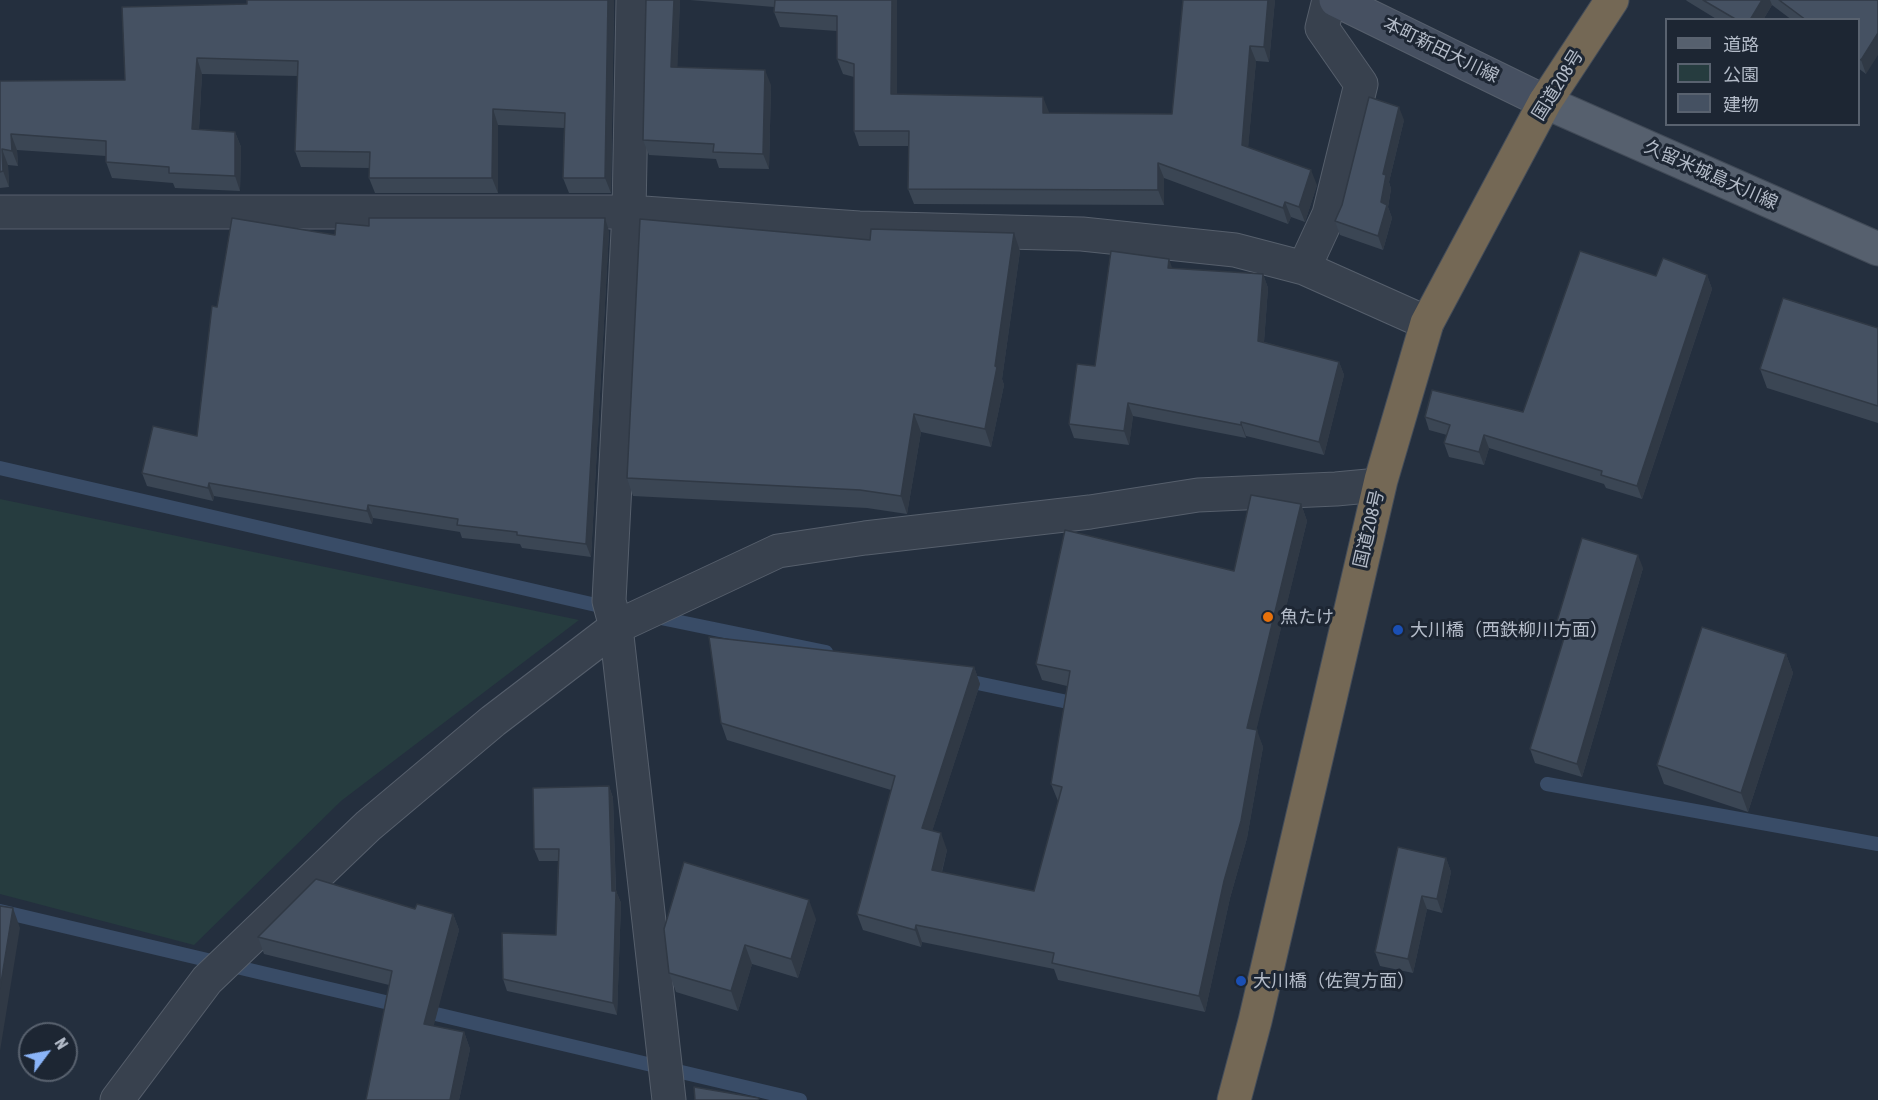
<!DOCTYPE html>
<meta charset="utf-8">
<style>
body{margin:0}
#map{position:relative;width:1878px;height:1100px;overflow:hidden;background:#242f3e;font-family:"Asap Condensed","Noto Sans JP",sans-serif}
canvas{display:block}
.legend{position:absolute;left:1665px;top:18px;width:195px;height:108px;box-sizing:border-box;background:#1d2633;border:2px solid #59626f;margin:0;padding:8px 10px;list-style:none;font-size:18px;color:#b4bcc9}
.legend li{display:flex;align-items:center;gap:12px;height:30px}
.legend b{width:30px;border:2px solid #59626f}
.north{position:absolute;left:18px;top:1022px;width:60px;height:60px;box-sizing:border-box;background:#1d2633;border:2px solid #59626f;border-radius:50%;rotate:58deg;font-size:16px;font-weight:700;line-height:24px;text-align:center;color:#b4bcc9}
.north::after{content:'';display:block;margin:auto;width:21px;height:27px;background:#8ab4f8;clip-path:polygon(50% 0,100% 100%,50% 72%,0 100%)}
</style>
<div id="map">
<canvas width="1878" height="1100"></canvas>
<ul class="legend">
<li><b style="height:8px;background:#56606e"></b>道路</li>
<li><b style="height:16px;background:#263c3f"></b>公園</li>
<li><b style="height:16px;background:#455162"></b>建物</li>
</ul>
<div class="north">N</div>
</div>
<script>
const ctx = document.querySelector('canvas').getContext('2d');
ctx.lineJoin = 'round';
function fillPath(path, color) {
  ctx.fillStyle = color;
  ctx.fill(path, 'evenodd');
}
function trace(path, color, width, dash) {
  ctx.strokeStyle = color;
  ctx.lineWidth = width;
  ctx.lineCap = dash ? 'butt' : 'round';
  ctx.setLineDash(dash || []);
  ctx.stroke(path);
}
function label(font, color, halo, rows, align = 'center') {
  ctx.font = font + ' "Asap Condensed","Noto Sans JP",sans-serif';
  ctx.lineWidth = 6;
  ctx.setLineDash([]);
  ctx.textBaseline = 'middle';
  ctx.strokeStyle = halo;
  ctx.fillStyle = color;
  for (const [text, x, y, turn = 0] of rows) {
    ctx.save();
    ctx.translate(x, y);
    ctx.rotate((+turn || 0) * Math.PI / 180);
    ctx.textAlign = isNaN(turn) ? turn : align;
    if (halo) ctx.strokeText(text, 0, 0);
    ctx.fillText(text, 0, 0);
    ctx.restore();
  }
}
fillPath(new Path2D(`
 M0 499 579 620 341 801 194 945 0 894Z`), '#263c3f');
trace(new Path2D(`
 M0 468 609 608
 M651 616 826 652
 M963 680 1082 705
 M1547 784 1878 844
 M0 911 800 1100`), '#394c67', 14);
const street = new Path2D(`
 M633 0 629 212 609 601 616 627 669 1100
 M0 212H629L859 228 1082 234 1235 250 1304 268 1427 323
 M1304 268 1329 214 1361 84 1322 28 1329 0
 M117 1100 207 980 368 826 493 721 616 627 778 551 865 538 1090 512 1198 495 1336 489 1379 485`);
const secondary = new Path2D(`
 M1336 0 1545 102`);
const primary = new Path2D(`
 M1545 102 1878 249`);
const highway = new Path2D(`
 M1234 1100 1255 1021 1381 480 1427 323 1545 102 1612 0`);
trace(street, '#565f6c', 35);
trace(secondary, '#565f6c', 35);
trace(primary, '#414a57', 35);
trace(highway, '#434c59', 35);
trace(street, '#38414e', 33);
trace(secondary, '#465061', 33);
trace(primary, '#56606e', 33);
trace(highway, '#746855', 33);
fillPath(new Path2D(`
 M247 0H614L611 193H569L563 178 564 128 498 125V193H375L369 178V168L301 167 295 151 298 76 202 74 199 129 235 132 241 147 240 191 175 188 173 183 112 178 106 162V156L17 150 18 166 8 165 9 187 0 188V81L125 80 247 4Z
 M646 0H680L677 67 771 85 769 169 719 168 716 159 649 155 643 140Z
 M690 0H897V94L1049 112 1048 113 1172 114 1183 0H1275L1269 62 1256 61 1248 147 1317 185 1305 222 1291 217 1288 224 1164 178V205L914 204 908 189 909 146H859L854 131V77L843 74 837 59V31L780 27 774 12V7Z
 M1686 0H1878L1866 74 1858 68V20H1792L1772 5 1763 20H1718L1687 1Z
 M1404 120 1389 182 1391 189 1388 207 1392 218 1383 250 1340 235 1335 221Z
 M369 226 609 231 591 557 522 548 520 544 462 538 460 532 373 518 372 524 214 496 213 501 147 486 142 473 197 436 217 307 335 235Z
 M870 240 1020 251 1002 379 1004 385 991 447 921 432 907 514 867 508 633 496 627 478Z
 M1172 268 1263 274 1268 288 1264 342 1339 362 1344 375 1324 455 1246 436V438L1133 416 1129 445 1074 438 1069 424 1095 366Z
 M1707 275 1712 289 1642 499 1606 488 1604 484 1489 448 1484 465 1449 457 1444 443 1447 435 1429 430 1425 417 1523 412 1656 276Z
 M1878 328V423L1767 388 1760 369Z
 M1301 504 1307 521 1256 730 1263 747 1247 838 1230 898 1205 1012 1058 980 1054 969 922 942 921 947 863 930 857 914 891 790 727 740 721 723 974 667 980 684 932 831 947 850 942 872 1034 891 1058 801 1051 784 1067 686 1042 680 1036 664 1234 571Z
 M1643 568 1582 777 1535 763 1530 749 1565 636 1562 635 1557 621Z
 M1786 654 1793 673 1748 812 1664 784 1657 765Z
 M609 786 613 798 616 891 621 903 617 1015 507 991 503 979 556 935 558 861H539L534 849Z
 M1446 858 1451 872 1442 913 1427 909 1413 973 1380 966 1375 952Z
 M415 909 453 914 459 930 433 1026 464 1032 470 1049 459 1100H366L389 985 264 954 258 937Z
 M816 919 798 978 752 964 738 1011 676 992 669 973Z`), '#3b4654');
fillPath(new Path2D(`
 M608 0H614L611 193 605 178Z
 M674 0H680L677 82 671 67Z
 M892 0H897V109L891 94Z
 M1268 0H1275L1269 62 1264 47Z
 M1762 0H1770L1772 5 1763 20H1750Z
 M1878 33V55L1866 74 1861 60Z
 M1250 46 1256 61 1247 160 1242 145Z
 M197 58 202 74 198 145 192 129Z
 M765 70 771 85 769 169 763 154Z
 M1043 97 1049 112 1048 128 1043 113Z
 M1399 107 1404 120 1389 182 1391 189 1388 207 1392 218 1383 250 1378 236 1383 174Z
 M493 109 498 125V193L492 178Z
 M235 132 241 147 240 191 235 176Z
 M11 134 17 150 18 166 12 151Z
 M2 149 8 165 9 187 3 171Z
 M1158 163 1164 178V205L1158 190Z
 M1311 170 1317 185 1305 222 1299 207Z
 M1285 202 1291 217 1288 224 1283 208Z
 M605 218 609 231 591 557 586 544Z
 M1014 233 1020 251 1002 379 1004 385 991 447 985 429Z
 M1169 259 1174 273 1168 268Z
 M1263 274 1268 288 1263 355 1258 341Z
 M1707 275 1712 289 1642 499 1637 486Z
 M1339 362 1344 375 1324 455 1319 442Z
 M1128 403 1133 416 1129 445 1124 431Z
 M914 414 921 432 907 514 901 496Z
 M1241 422 1246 436V438L1241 425Z
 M1484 435 1489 448 1484 465 1479 452Z
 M209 483 214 496 213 501 208 488Z
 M1301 504 1307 521 1253 744 1247 728Z
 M368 505 373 518 372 524 367 511Z
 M1638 555 1643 568 1582 777 1577 764Z
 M1786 654 1793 673 1748 812 1741 793Z
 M974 667 980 684 928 844 922 828Z
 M1257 730 1263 747 1247 838 1230 898 1205 1012 1199 996Z
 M609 786 613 798 616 899V891L621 903 617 1015 613 1003 612 891Z
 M941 833 947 850 938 886 932 870Z
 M1446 858 1451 872 1442 913 1437 899Z
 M1422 896 1427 909 1413 973 1408 959Z
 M809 900 816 919 798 978 791 959Z
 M13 908 20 928 0 1051V989Z
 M453 914 459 930 430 1040 424 1024Z
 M916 925 922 942 921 947 915 930Z
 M745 945 752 964 738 1011 731 991Z
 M464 1032 470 1049 459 1100H450Z`), '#303945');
const building = new Path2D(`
 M247 0H608L605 178H563L565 113 493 109 492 178H369L370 152 295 151 298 61 197 58 192 129 235 132V176L169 173V167L106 162V141L11 134 12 151 2 149 3 171 0 172V81L125 80 122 7 247 4Z
 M646 0H674L671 67 765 70 763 154 713 152 714 144 643 140Z
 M775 0H892L891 94 1043 97V113L1172 114 1183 0H1268L1264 47 1250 46 1242 145 1311 170 1299 207 1285 202 1283 208 1158 163V190L908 189 909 131H854V64L837 59V16L774 12Z
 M1703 0H1762L1750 20H1737Z
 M1779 0H1878V33L1861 60 1858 58V20H1806Z
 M1369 97 1399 107 1383 174 1386 175 1381 202 1387 205 1378 236 1335 221 1342 205Z
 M232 218 335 235 336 223 369 226V218H605L586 544 517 535V532L457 525 458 519 368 505 367 511 209 483 208 488 142 473 153 426 197 436 212 306 217 307Z
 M640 219 870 240 871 229 1014 233 995 366 997 367 985 429 914 414 901 496 860 490 627 478Z
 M1111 251 1169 259 1168 268 1263 274 1258 341 1339 362 1319 442 1241 422V425L1128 403 1124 431 1069 424 1077 364 1095 366Z
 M1580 251 1656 276 1663 258 1707 275 1637 486 1601 475 1602 471 1484 435 1479 452 1444 443 1450 425 1425 417 1432 390 1523 412Z
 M1783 298 1878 328V406L1760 369Z
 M1251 495 1301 504 1247 728 1257 730 1241 821 1224 881 1199 996 1052 963 1054 953 916 925 915 930 857 914 895 776 721 723 709 637 974 667 922 828 941 833 932 870 1034 891 1062 787 1051 784 1070 671 1036 664 1065 530 1234 571Z
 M1582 538 1638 555 1577 764 1530 749 1568 625 1557 621Z
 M1702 627 1786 654 1741 793 1657 765Z
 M609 786 612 891H616L613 1003 503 979 502 933 556 935 559 849H534L533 788Z
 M1398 847 1446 858 1437 899 1422 896 1408 959 1375 952Z
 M684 862 809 900 791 959 745 945 731 991 669 973 664 929Z
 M316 879 415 909 417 904 453 914 424 1024 464 1032 450 1100H366L392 971 258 937Z
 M0 906 13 908 0 989Z
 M694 1087 759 1098 758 1100H695Z`);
fillPath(building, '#455162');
trace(building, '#303945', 1.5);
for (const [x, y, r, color] of [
 [1268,617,6,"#e8710a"],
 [1398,630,6,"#1a4fb4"],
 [1241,981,6,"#1a4fb4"]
]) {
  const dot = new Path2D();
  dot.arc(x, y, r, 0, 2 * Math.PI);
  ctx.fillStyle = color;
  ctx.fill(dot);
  trace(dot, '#1d2633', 2);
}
label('18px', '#b4bcc9', '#1d2633', [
 ["本町新田大川線",1441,50,26],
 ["国道208号",1558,85,-58],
 ["久留米城島大川線",1711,175,24],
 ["国道208号",1369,529,-77]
]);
label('18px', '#b4bcc9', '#1d2633', [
 ["魚たけ",1280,617],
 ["大川橋（西鉄柳川方面）",1410,630],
 ["大川橋（佐賀方面）",1253,981]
], 'left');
</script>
